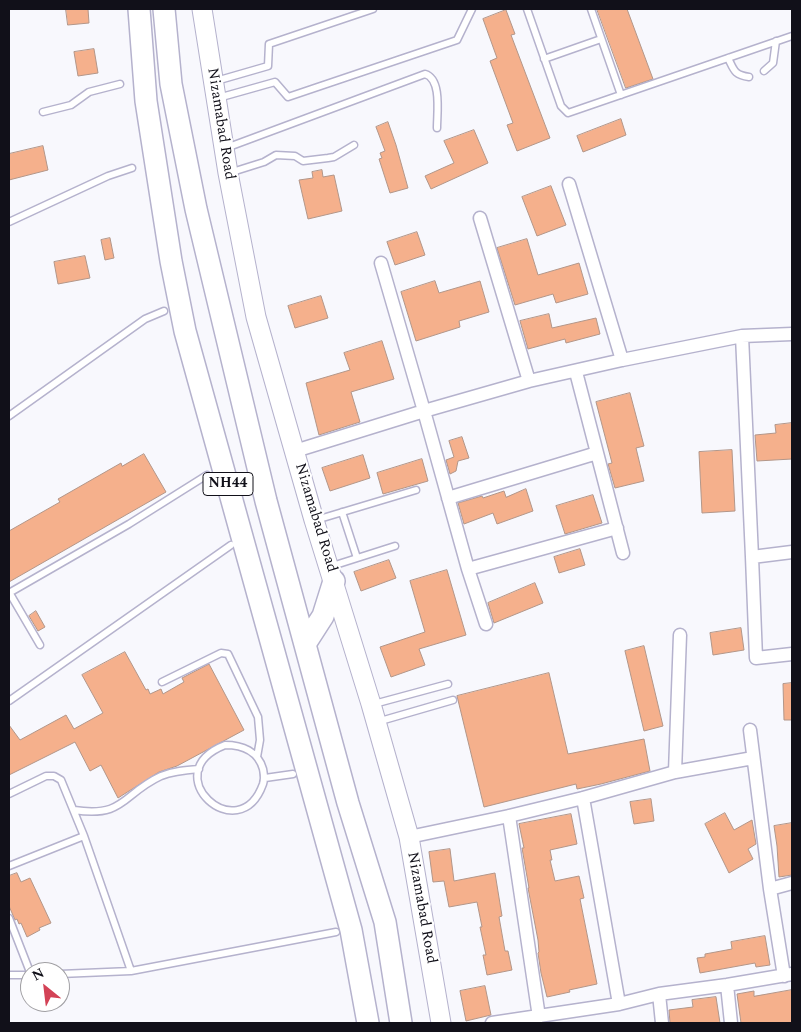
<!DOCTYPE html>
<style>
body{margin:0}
#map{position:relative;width:801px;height:1032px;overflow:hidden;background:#f8f8fd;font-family:Spectral,serif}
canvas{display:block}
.frame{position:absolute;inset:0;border:10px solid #111019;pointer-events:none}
.north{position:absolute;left:20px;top:962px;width:50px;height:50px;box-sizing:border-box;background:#fff;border:1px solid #a09fa3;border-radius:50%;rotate:331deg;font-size:14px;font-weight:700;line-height:20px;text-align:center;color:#111019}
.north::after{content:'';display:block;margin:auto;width:18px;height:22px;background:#d34256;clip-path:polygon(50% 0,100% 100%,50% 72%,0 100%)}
</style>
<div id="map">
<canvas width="801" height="1032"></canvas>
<div class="frame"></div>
<div class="north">N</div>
</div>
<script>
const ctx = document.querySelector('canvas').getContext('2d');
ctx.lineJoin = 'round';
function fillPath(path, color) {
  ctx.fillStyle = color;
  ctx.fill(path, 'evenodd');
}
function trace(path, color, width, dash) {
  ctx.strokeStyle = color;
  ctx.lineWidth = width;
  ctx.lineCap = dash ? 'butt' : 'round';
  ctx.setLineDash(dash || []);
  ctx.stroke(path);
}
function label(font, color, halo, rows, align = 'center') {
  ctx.font = font + ' Spectral,serif';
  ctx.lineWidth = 4;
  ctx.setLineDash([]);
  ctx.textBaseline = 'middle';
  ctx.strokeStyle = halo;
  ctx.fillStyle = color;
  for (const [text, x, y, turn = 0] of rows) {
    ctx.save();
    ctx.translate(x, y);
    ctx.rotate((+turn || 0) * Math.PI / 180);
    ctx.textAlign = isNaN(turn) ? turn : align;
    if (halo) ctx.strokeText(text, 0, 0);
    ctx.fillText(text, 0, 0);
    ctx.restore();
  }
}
const building = new Path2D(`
 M66 9H88L89 23 68 25Z
 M597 9H627L653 79 626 88Z
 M506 10 515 34 511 35 550 138 517 151 507 125 513 123 490 61 497 58 483 19Z
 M94 49 98 73 78 76 74 52Z
 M621 119 626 135 583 152 577 136Z
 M388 122 396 145 408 188 390 193 379 159 382 158 380 153 385 151 376 127Z
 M474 130 488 163 431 189 425 176 454 163 444 141Z
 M43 146 48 170 9 180V154Z
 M322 170 323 177 334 175 342 211 308 219 299 180 313 178 312 172Z
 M551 186 566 225 537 236 522 197Z
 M417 232 425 255 395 265 387 242Z
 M110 238 114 258 105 260 101 240Z
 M527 239 538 275 579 263 588 294 556 303 553 294 515 305 497 248Z
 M85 256 90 278 58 284 54 262Z
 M435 281 439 293 480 281 489 312 459 321 460 327 416 341 401 292Z
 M321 296 328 318 295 328 288 306Z
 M549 314 552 328 596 318 600 334 566 343 565 339 528 349 520 321Z
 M382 341 394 379 351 392 360 422 319 435 306 383 350 370 344 353Z
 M630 393 644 446 636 448 644 481 615 488 608 464 612 463 596 402Z
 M792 423V459L757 461 755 435 776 433 775 425Z
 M462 437 469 458 458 461 456 471 450 474 446 460 454 457 449 441Z
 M732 450 735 511 702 513 699 452Z
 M144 454 166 492 9 582V531L60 502 58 499 121 463 122 466Z
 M363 455 370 478 330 491 322 468Z
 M422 459 428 481 383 494 377 473Z
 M526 489 533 511 497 524 493 513 464 524 458 503 482 496 483 498 504 491 506 497Z
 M593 495 602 523 565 534 556 506Z
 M580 549 585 565 559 573 554 557Z
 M389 560 396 578 361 591 354 572Z
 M447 570 466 635 419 649 425 665 391 677 380 647 425 632 410 581Z
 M535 583 543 603 494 623 488 603Z
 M36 611 45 627 38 631 29 616Z
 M741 628 744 650 713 655 710 633Z
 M644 646 663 726 644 731 625 651Z
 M125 652 146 690 148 689 150 694 161 689 163 694 184 682 182 678 209 664 244 730 177 766 159 772 118 798 101 765 90 771 75 742 9 775V725L20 740 66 715 74 729 103 713 82 675Z
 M549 673 568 754 644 739 650 771 601 784 577 789 576 784 484 807 457 696Z
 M792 683V720H784L783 684Z
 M651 799 654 821 634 824 630 802Z
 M725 813 734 830 752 820 756 844 748 849 753 859 729 873 705 824Z
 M571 814 577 844 550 850 552 860H550L555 881 579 876 584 898 580 899 597 984 569 990 570 992 547 997 541 973 538 953 539 952 538 940 528 888H529L522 848H524L519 824Z
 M792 823V875L779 877 777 846 774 826Z
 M450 849 454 881 495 873 502 916 499 917 505 951H508L512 970 487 975 483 955H486L480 927H482L477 902 449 907 444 881 433 882 429 852Z
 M17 873 21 882 30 878 51 923 39 928 40 930 27 937 21 923 19 924 17 919 15 920 9 906V876Z
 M765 936 770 965 756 967 755 963 700 973 697 958 705 957V954L732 949 731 942Z
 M485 986 491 1015 466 1021 460 991Z
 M792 990V1023H741L737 994 754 991V996Z
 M716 997 720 1023H670L669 1010 693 1007 692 1000Z`);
fillPath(building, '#f5b08c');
trace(building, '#b29689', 1);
const service = new Path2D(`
 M527 9 561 106 568 113 792 36
 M591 9 621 95
 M728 58C734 70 734 75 749 77
 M544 59 601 39
 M764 71 773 63 776 41
 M216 81 268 66 269 44 373 9
 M218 98 275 82 288 97 457 40 472 9
 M43 112 71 105 89 92 120 84
 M226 148 425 74C442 79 437 113 437 128
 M229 173 264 162 276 155 295 156 303 161 328 158 334 157 354 145
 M9 222 108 176 132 168
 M9 416 145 319 164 311
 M342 512 357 558
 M316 520 416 490
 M329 567 395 546
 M9 592 40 645
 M9 593 129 524 207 475
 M162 682 221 653 228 654 258 717 260 740 257 757
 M9 701 231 545
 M374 704 448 684
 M377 722 453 700
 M225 745C242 745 258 751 263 769 264 775 265 778 263 784 239 851 154 773 225 745Z
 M265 778 293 774
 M9 794 46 776H54L61 780 84 836 131 971
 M74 810C125 818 122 794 161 776 173 771 186 770 199 769
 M9 866 84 836
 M9 918 30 972
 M60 974 131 971 336 932
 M9 975H30`);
const minor = new Path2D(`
 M569 184 622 360
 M480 218 529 381
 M381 263 424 411 468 569 486 624
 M742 336 752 557
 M576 372 623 553
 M295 451 424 411 529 381 622 360 742 336 792 334
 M448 498 597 453
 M792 552 752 557 756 658 792 654
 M468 569 617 528
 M750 730 770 889 784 976
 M675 772 680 635
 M583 798 619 1004
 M509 816 539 1017
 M409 837 509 816 583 798 675 772 753 758
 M770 889 792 883
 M727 985 731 1023
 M659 994 662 1023
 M492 1023 619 1004 659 994 727 985 792 974`);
const secondary = new Path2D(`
 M202 9 228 173 256 317 314 520 371 704 409 837 441 1023`);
const trunk = new Path2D(`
 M139 9 146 101 171 261 185 331 351 930 368 1023
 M164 9 171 84 196 209 266 501 348 803 385 922 401 1023
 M305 644 323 616 334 581`);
trace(service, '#b5b2cd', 9);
trace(minor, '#b5b2cd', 15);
trace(secondary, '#b5b2cd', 21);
trace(trunk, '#b5b2cd', 24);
trace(service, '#fff', 6);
trace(minor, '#fff', 12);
trace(secondary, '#fff', 19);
trace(trunk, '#fff', 21);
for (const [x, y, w] of [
 [228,484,50]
]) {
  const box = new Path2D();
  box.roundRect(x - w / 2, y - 11.5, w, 23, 4);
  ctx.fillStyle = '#fff';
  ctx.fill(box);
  trace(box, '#111019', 1);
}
label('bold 14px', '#111019', null, [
 ["NH44",228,484]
]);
label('15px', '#111019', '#fff', [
 ["Nizamabad Road",220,124,81],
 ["Nizamabad Road",315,518,73],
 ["Nizamabad Road",421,908,80]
]);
</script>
